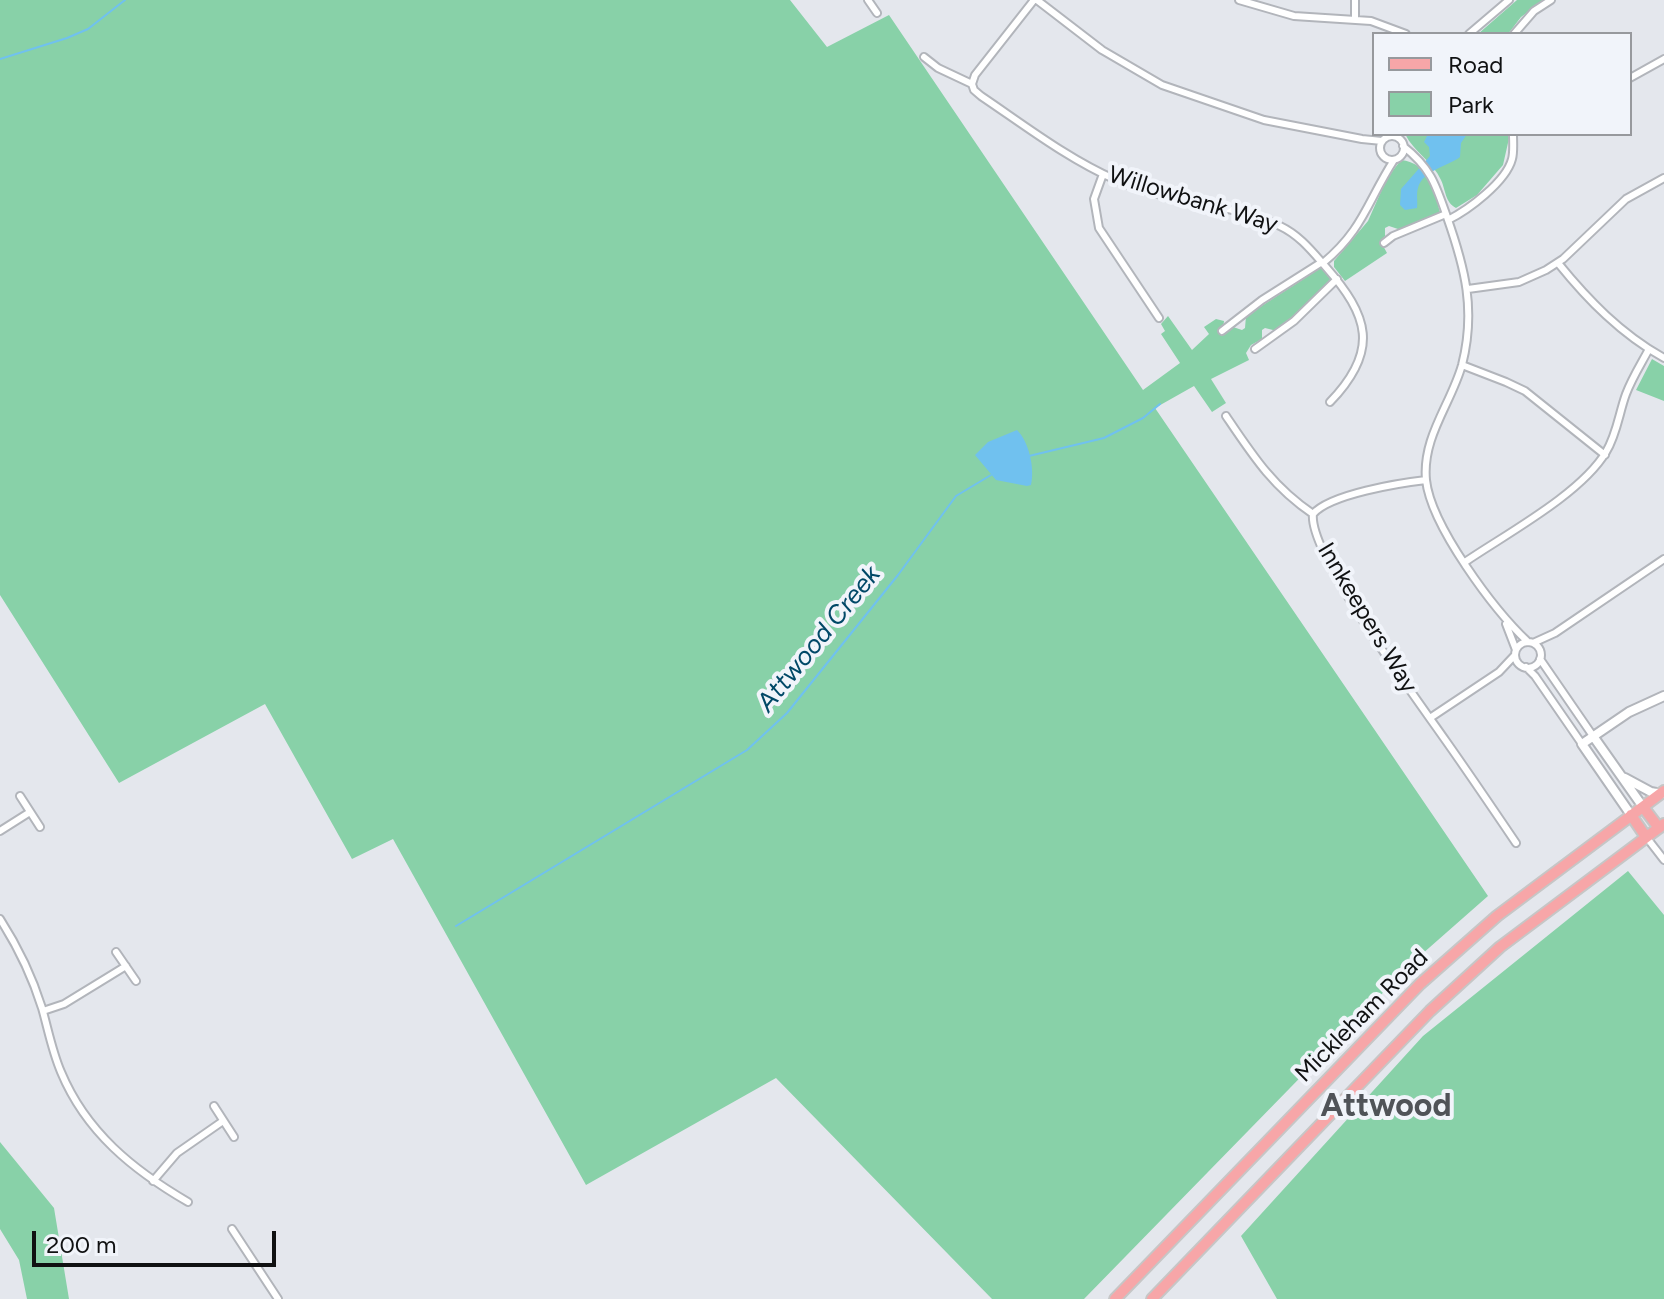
<!DOCTYPE html>
<style>
body{margin:0}
#map{position:relative;width:1664px;height:1299px;overflow:hidden;background:#e4e7ed;font-family:Figtree,sans-serif}
canvas{display:block}
.legend{position:absolute;left:1372px;top:32px;width:260px;height:104px;box-sizing:border-box;background:#f1f4fa;border:2px solid #97999d;margin:0;padding:10px 14px;list-style:none;font-size:24px;color:#101112}
.legend li{display:flex;align-items:center;gap:16px;height:40px}
.legend b{width:40px;border:2px solid #97999d}
.scale{position:absolute;left:32px;top:1231px;width:244px;height:36px;box-sizing:border-box;border:4px solid #101112;border-top:0;padding-left:10px;font-size:24px;line-height:28px;white-space:nowrap;color:#101112;-webkit-text-stroke:6px #f1f4fa;paint-order:stroke}
</style>
<div id="map">
<canvas width="1664" height="1299"></canvas>
<ul class="legend">
<li><b style="height:10px;background:#f7a6a8"></b>Road</li>
<li><b style="height:22px;background:#88d1a8"></b>Park</li>
</ul>
<div class="scale">200 m</div>
</div>
<script>
const ctx = document.querySelector('canvas').getContext('2d');
ctx.lineJoin = 'round';
function fillPath(path, color) {
  ctx.fillStyle = color;
  ctx.fill(path, 'evenodd');
}
function trace(path, color, width, dash) {
  ctx.strokeStyle = color;
  ctx.lineWidth = width;
  ctx.lineCap = dash ? 'butt' : 'round';
  ctx.setLineDash(dash || []);
  ctx.stroke(path);
}
function label(font, color, halo, rows, align = 'center') {
  ctx.font = font + ' Figtree,sans-serif';
  ctx.lineWidth = 8;
  ctx.setLineDash([]);
  ctx.textBaseline = 'middle';
  ctx.strokeStyle = halo;
  ctx.fillStyle = color;
  for (const [text, x, y, turn = 0] of rows) {
    ctx.save();
    ctx.translate(x, y);
    ctx.rotate((+turn || 0) * Math.PI / 180);
    ctx.textAlign = isNaN(turn) ? turn : align;
    if (halo) ctx.strokeText(text, 0, 0);
    ctx.fillText(text, 0, 0);
    ctx.restore();
  }
}
fillPath(new Path2D(`
 M0 0H790L827 47 889 15 1143 390 1180 363 1161 334 1165 331 1161 324 1168 316 1192 350 1209 334 1204 327 1216 319 1224 321 1223 329 1226 333 1233 327 1242 330 1245 328 1246 316 1322 267 1332 279 1310 304 1277 331 1265 328 1262 330V339L1251 345 1246 353 1249 360 1211 379 1226 403 1212 412 1194 386 1155 408 1488 896 1413 962 1084 1299H992L776 1078 586 1185 393 839 352 859 265 704 119 783 0 595Z
 M1517 0H1544L1521 17 1508 34H1478Z
 M1405 134H1510L1503 165 1477 195 1456 208C1445 202 1446 191 1441 180 1433 162 1414 152 1405 134Z
 M1401 160C1429 163 1434 189 1440 212L1401 230 1389 226 1385 228V236L1381 242 1387 253 1345 281 1334 267V261L1368 221 1387 178Z
 M1652 359 1664 366V401L1636 390Z
 M1628 871 1664 915V1299H1277L1241 1236 1423 1036Z
 M0 1142 54 1208 69 1299H27L19 1260 0 1229Z`), '#88d1a8');
fillPath(new Path2D(`
 M1428 134H1467L1461 143 1460 157C1448 166 1422 171 1418 188 1416 194 1418 201 1417 208L1405 210 1400 205 1401 189 1430 156 1429 147 1424 142Z
 M1017 430C1029 442 1035 468 1031 485L1027 486 996 480 975 455 988 442Z`), '#70c1ef');
trace(new Path2D(`
 M0 59 67 38 88 29 125 0
 M1029 456 1104 438 1143 418 1160 404
 M456 926 747 750 787 713 898 575 956 496 991 475`), '#70c1ef', 2);
const minor = new Path2D(`
 M868 0 877 13
 M1037 0 1102 50 1162 85 1264 120 1362 139 1382 141
 M1239 0 1294 16 1371 21 1406 34
 M1355 0V19
 M1469 34 1509 0
 M1514 34 1534 11 1551 0
 M924 57 938 68 972 84 974 90 981 96C1024 125 1068 159 1116 180 1167 203 1228 202 1280 226 1299 235 1311 250 1325 266 1369 316 1380 350 1330 402
 M1630 78 1664 59
 M972 84 975 75 1034 0
 M1380 148a12 12 0 1 1 24 0a12 12 0 1 1-24 0Z
 M1403 146C1431 168 1436 185 1447 217 1465 268 1476 310 1462 365 1451 404 1422 437 1426 480 1431 526 1494 610 1528 642
 M1103 174 1094 199 1099 228 1159 318
 M1448 220C1468 210 1506 182 1512 159 1514 152 1513 142 1513 134
 M1384 243 1393 236 1446 214
 M1323 263C1363 230 1367 202 1394 160
 M1558 263C1588 300 1621 334 1664 358
 M1468 289 1519 282 1546 270 1563 259 1626 199 1664 178
 M1222 331 1262 300 1322 262
 M1255 349 1294 321 1337 279
 M1462 365 1506 382 1525 391 1605 455
 M1226 416C1253 456 1273 487 1313 514
 M1313 514C1308 554 1419 702 1446 741 1470 775 1493 809 1516 843
 M1313 514C1330 494 1400 483 1426 480
 M1465 562C1506 534 1581 494 1606 452 1617 434 1619 413 1626 394 1632 378 1641 364 1649 349
 M1506 624 1516 650
 M1515 655a13 13 0 1 1 26 0a13 13 0 1 1-26 0Z
 M1533 643 1555 633 1664 559
 M1540 659 1593 736
 M1526 667 1535 676 1582 744
 M1430 718 1499 672 1515 655
 M20 796 40 827
 M0 831 30 812
 M1647 838 1664 860
 M0 919C18 947 32 976 42 1008 48 1029 52 1051 61 1072 86 1132 133 1170 188 1202
 M116 952 136 981
 M43 1011 64 1004 126 966
 M214 1106 234 1137
 M153 1181 177 1153 223 1121
 M232 1229 278 1299`);
const tertiary = new Path2D(`
 M1593 736 1643 807
 M1625 778 1651 792 1661 794
 M1631 815 1582 744 1629 712 1664 696`);
const primary = new Path2D(`
 M1643 807 1659 828
 M1631 815 1646 837
 M1115 1299 1420 984 1497 916 1664 791
 M1152 1299 1430 1011 1500 947 1664 824`);
trace(minor, '#b2b5bb', 10);
trace(tertiary, '#b2b5bb', 12);
trace(primary, '#c6c6c6', 14);
trace(minor, '#fff', 6);
trace(tertiary, '#fff', 8);
trace(primary, '#f7a6a8', 10);
label('24px', '#101112', '#f1f4fa', [
 ["Willowbank Way",1193,200,17],
 ["Innkeepers Way",1367,618,59],
 ["Mickleham Road",1362,1016,-45]
]);
label('italic 26px', '#014867', '#f1f4fa', [
 ["Attwood Creek",819,639,-51]
]);
label('bold 32px', '#505358', '#f1f4fa', [
 ["Attwood",1386,1107]
]);
</script>
